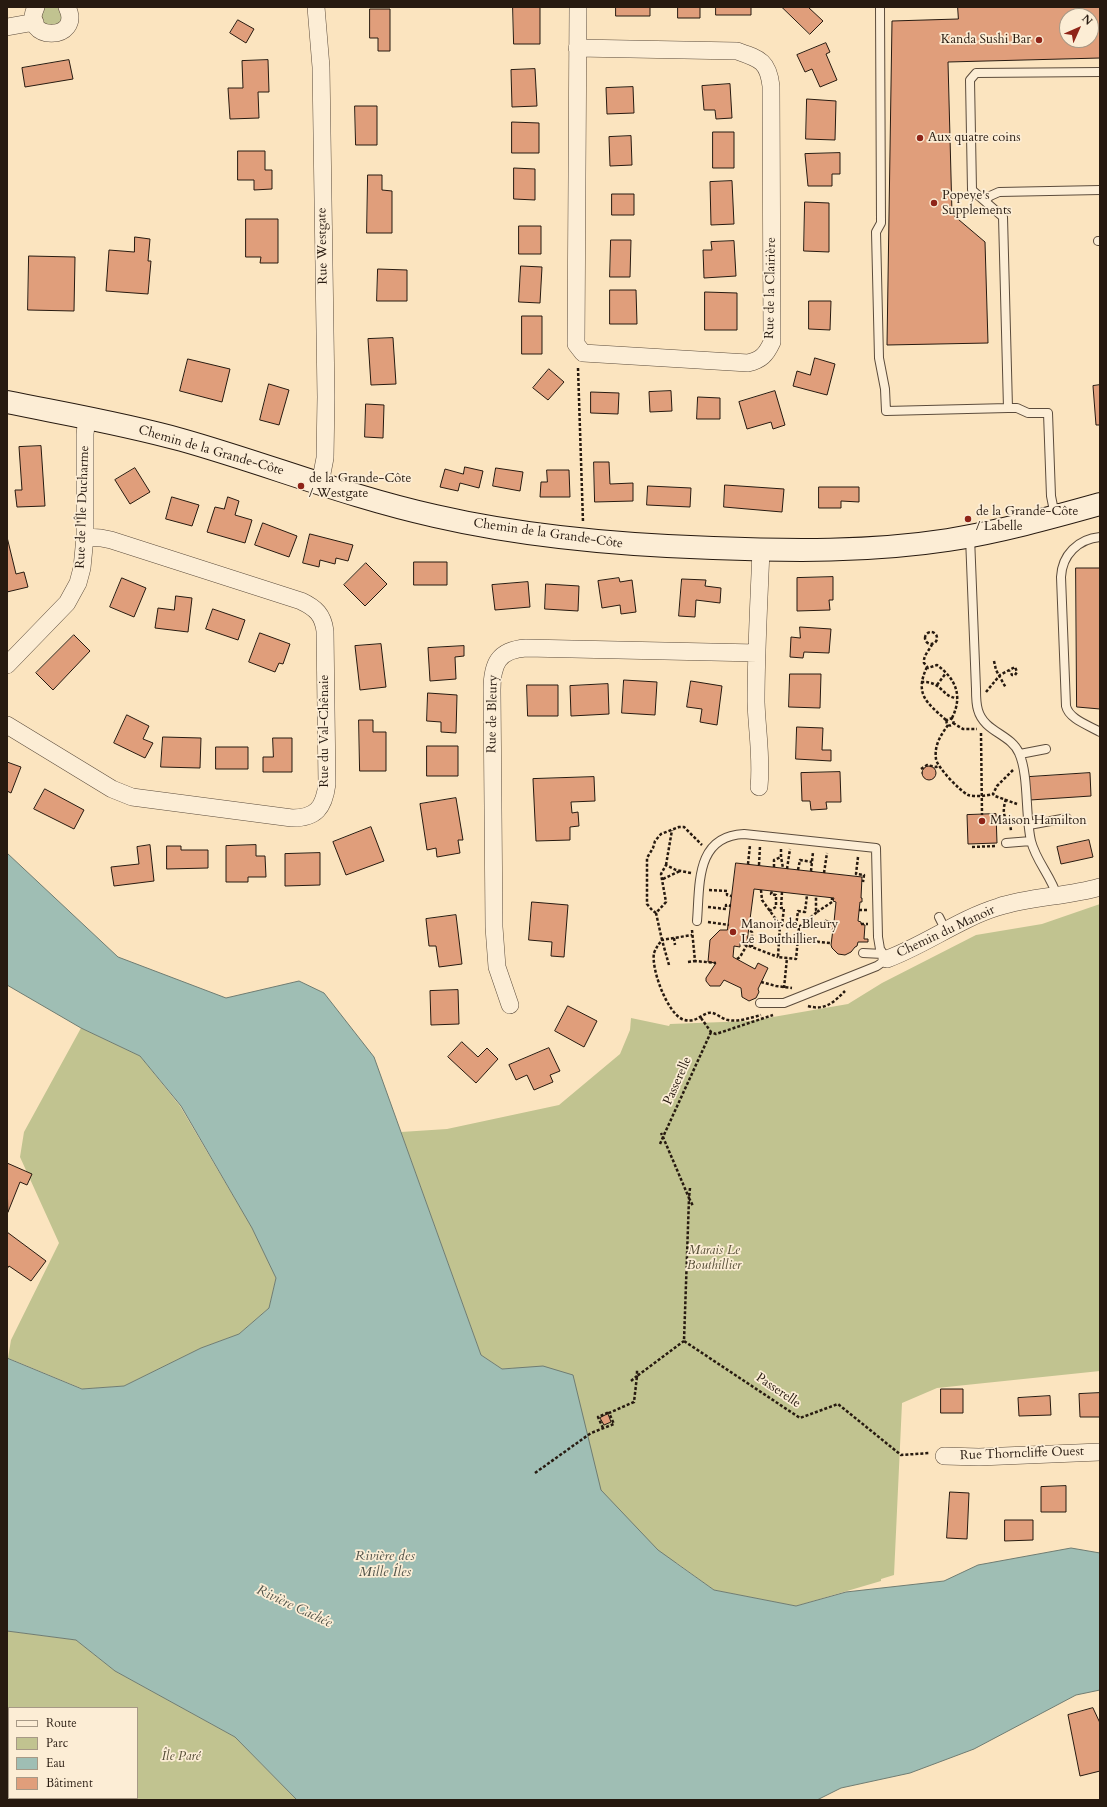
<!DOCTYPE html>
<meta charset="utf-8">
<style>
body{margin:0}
#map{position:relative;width:1107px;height:1807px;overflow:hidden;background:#fbe4bf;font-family:Cardo,serif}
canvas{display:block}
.frame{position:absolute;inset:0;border:8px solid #271a10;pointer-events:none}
.legend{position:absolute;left:8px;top:1707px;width:130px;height:92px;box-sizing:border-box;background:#fcedd5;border:1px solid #a79986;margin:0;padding:5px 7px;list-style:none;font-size:12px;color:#271a10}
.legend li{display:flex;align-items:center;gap:8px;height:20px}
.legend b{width:20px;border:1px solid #a79986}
.north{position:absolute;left:1059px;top:8px;width:40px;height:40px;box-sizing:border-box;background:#fcedd5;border:1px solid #a79986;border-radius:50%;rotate:45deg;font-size:11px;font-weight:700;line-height:16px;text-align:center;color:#271a10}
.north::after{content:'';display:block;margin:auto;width:14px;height:18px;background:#8f2418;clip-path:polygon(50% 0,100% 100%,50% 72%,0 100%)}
</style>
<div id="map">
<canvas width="1107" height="1807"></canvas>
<div class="frame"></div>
<ul class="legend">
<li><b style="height:5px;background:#fcedd5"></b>Route</li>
<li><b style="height:11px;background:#c1c390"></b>Parc</li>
<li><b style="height:11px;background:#9fbeb4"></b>Eau</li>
<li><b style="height:11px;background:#e09e7b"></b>Bâtiment</li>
</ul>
<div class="north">N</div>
</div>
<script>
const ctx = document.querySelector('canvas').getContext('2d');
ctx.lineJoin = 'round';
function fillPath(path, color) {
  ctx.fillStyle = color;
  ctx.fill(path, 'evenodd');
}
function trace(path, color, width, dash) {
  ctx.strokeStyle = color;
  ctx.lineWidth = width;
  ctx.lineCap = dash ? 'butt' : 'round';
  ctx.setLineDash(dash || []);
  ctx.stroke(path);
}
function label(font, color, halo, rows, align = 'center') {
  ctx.font = font + ' Cardo,serif';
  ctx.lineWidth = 3.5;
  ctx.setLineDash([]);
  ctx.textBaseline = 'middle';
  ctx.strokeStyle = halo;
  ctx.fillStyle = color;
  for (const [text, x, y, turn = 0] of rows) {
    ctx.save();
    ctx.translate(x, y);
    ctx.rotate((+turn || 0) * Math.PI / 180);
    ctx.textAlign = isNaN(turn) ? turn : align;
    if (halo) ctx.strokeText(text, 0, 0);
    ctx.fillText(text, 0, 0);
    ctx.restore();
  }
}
fillPath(new Path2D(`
 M44 7H59L63 17 57 26 44 24 40 16Z
 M1100 904V1371L937 1388 902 1403 894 1575 881 1579V1581L796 1606 714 1590 677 1563 668 1561 618 1515 513 1368 502 1369 481 1355 401 1132 447 1129 559 1105 620 1054 630 1030 631 1018 669 1026 670 1024 750 1021 848 1004 882 983 976 935 1042 924Z
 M81 1028 140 1056 180 1106 252 1228 276 1278 269 1308 239 1334 201 1348 124 1386 83 1389 8 1358 11 1340 59 1243 20 1157 24 1132Z
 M7 1631 76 1640 115 1671 235 1737 297 1800H7ZM9 1708H137V1798H9Z`), '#c1c390');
const water = new Path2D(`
 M7 853 118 957 226 998 299 981 324 993 374 1057 481 1355 502 1369 543 1366 573 1375 601 1490 658 1550 714 1590 796 1606 846 1592 944 1581 978 1565 1071 1548 1100 1553V1690L1076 1695 974 1749 910 1773 841 1788 817 1800H297L235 1737 115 1671 76 1640 7 1631V1358L82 1389 124 1386 201 1348 239 1334 269 1308 276 1278 252 1228 181 1106 140 1056 81 1028 7 985Z`);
fillPath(water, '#9fbeb4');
trace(water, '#6f7c72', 1);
const building = new Path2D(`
 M513 7H540V44H514Z
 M616 7H650V16H616Z
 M678 7H700V18H678Z
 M716 7H751V15H716Z
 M782 7H808L823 21 810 34Z
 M958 7H1100V58L948 62 952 214 985 242 988 343 887 345 892 21 958 19ZM1067 16H1091V40H1067Z
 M370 9H390V51H378V38H370Z
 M238 20 254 29 246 43 230 33Z
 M826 43 830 52 826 54 837 80 820 87 812 69 805 72 797 55Z
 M69 60 73 79 25 87 22 68Z
 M268 60 269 92H258L259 118 230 119 228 88H243L242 61Z
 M535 69 537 106 512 107 511 70Z
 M730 84 732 118 716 119 715 110H704L702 86Z
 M633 87 634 113 607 114 606 88Z
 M807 99 836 101 835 140 806 139Z
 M355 106H377V145H356Z
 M512 122 539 123V153H512Z
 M713 132H734V168H713Z
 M631 136 632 165 610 166 609 137Z
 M238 151H265V170H272V189L254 190V180H238Z
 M840 153V174H832V186H808L805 154Z
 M514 168 535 169V200L514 199Z
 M368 175H382V190L392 191V233H367Z
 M732 181 734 224 711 225 710 182Z
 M612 194H634V215H612Z
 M805 202 829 203V252L804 251Z
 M246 219H278V263H260L261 257H246Z
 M519 226H541V254H519Z
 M135 237 150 239 148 261H151L148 294 106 291 109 250 134 252Z
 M611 240H631L630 277H610Z
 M734 241 736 276 704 278 703 250H712L711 242Z
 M29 256 75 257 74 311 28 310Z
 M521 266 542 267 540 303 519 302Z
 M378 269 407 270V301H377Z
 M610 290H636L637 324H610Z
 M705 292 737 293V330H705Z
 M809 301H831L830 330 809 329Z
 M522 316H542V354H522Z
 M393 338 396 384 371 385 368 339Z
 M815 358 835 364 827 395 793 386 797 371 810 375Z
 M188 359 230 369 222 402 180 391Z
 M549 369 564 382 548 400 533 388Z
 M269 384 289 390 279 425 260 420Z
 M1100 385V425H1096L1093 386Z
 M671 391 672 411 650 412 649 392Z
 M775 391 785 425 773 429 771 422 747 429 739 402Z
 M591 392 619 393 618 414 591 413Z
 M698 397 720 398V419H697Z
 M366 404 384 405 383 438 365 437Z
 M41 446 45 506 17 507 15 490H22L19 447Z
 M594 462H609L610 484 633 483V501L595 502Z
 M465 467 483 471 479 488 460 483 458 491 440 487 445 469 463 474Z
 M135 468 150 492 130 504 115 480Z
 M496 468 523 472 520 491 493 486Z
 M547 470H569L570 497H540L541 482H547Z
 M725 485 784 489 782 512 724 507Z
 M648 486 691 488 690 507 647 505Z
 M819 487H859V502L841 501V508H819Z
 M172 497 199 505 192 526 166 519Z
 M228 497 239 501 235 515 252 520 245 543 207 532 215 507 224 509Z
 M263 523 297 536 289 557 255 545Z
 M310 534 353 545 348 561 336 558 335 564 320 560 319 567 303 563Z
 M7 537 16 574 24 572 28 587 7 592Z
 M414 562H447V585H414Z
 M366 563 387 584 365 606 344 585Z
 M1076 568H1100V709L1077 707Z
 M833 577V600H829L830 610 797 611V578Z
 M122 578 146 588 134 617 110 607Z
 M619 578 620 582 632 580 636 612 621 614 620 605 602 608 598 581Z
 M682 579 706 580 705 586 721 588 720 603 696 600 695 617 679 616Z
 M528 582 530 607 495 610 492 585Z
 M546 584 579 586 578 611 545 609Z
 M176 596 192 598 188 632 155 628 158 608 174 610Z
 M213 609 245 620 238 640 206 629Z
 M800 627 831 629 829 653 804 652 803 658 790 657 791 637 800 638Z
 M260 633 290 644 283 664 279 663 275 672 249 662Z
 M74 635 90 651 53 690 36 673Z
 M381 644 386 687 360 690 355 646Z
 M464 646V656L455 657 456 679 430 681 428 648Z
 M790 674H821L820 708 789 707Z
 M624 680 657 682 655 715 622 713Z
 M691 681 722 686 717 725 700 722 702 709 687 707Z
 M608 684 609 714 571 716 570 686Z
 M527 685H558V716H528Z
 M428 693 457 695 456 733 441 732V722L427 721Z
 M127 715 149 726 143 739 153 743 145 758 114 743Z
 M359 720H373V732H386V771H360Z
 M797 727 823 728 822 750H831V761L796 759Z
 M163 737 201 738 200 768 161 767Z
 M273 738H292V772H263V757H273Z
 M427 746H458V776H427Z
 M216 747H248V769H216Z
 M7 762 21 767 11 793 7 791Z
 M922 773a7 7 0 1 1 14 0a7 7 0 1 1-14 0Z
 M840 772 841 802H826L827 809 811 810 810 801H802L801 773Z
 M1090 773 1091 796 1030 800 1029 777Z
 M594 777 595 801 571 802 572 813 578 812 579 826 570 827V840L536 841 533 779Z
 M45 789 84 810 74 829 34 809Z
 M456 798 463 840H458L460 853 437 857 436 848 427 850 420 804Z
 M996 814 997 843 968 844 967 815Z
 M371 827 384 861 346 875 333 842Z
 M1089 840 1093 857 1061 864 1057 847Z
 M150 845 154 881 114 886 111 867 139 864 137 847Z
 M256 845V856H265L266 877H248V882H226V846Z
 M167 846H181V850H208V868L167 869Z
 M320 853V885L285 886V854Z
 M736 863 862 877 861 898H862V902H860L858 921 861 922V924L865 925 864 939H868V942H858L857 946 855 947 851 952 845 955 838 954 832 948 831 945 833 929 825 928V920L834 922 836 902 833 901 834 898 754 889 747 942 744 944 740 943V947L734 946 733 957 755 969 758 963 768 968 758 989 759 992 756 998 749 1001 742 997 741 988 724 980 720 986H710L706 981V978L716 963 708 962 710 940 720 930H727Z
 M532 902 568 905 564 957 551 956 552 942 529 940Z
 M456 915 462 964 439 967 436 946H429L426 919Z
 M458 990 459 1024 431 1025 430 991Z
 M568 1006 597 1021 584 1047 555 1031Z
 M462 1042 478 1057 487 1048 498 1059 476 1083 448 1057Z
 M549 1048 560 1071 550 1075 553 1082 534 1090 527 1075 516 1080 509 1065Z
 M7 1163 32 1174 27 1185 20 1182 8 1212Z
 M7 1232 46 1261 31 1281 9 1266 7 1269Z
 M941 1389H963V1413H941Z
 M1100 1393V1417H1080L1079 1394Z
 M1050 1396 1051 1415 1019 1416 1018 1398Z
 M608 1414 611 1422 604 1425 600 1418Z
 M1066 1486V1512H1041V1487Z
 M950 1492 969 1493 967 1539 947 1538Z
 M1005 1520H1033V1540L1005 1541Z
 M1093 1708 1100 1723V1771L1080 1776 1068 1715Z`);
fillPath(building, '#e09e7b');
trace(building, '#271a10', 1);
const lane = new Path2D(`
 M880 7 881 223 876 232 879 358 885 389 886 411 1008 408 1003 217 972 190 970 80 976 73 1100 72
 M985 201 990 196 999 192 1100 190
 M1098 241H1100
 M1008 408H1017L1028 413H1048L1051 496 1055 516
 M970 537 976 689C976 696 976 704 978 710 984 732 1011 734 1019 753 1029 775 1025 815 1031 841 1036 861 1051 876 1057 896
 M1100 537C1078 539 1062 555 1061 577L1066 706C1069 719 1088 725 1100 732
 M1020 754 1046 749
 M1029 825 1067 818
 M1006 843 1031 841
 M939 917 946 931
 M697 921C700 885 695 836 744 834L876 848 878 937 880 949 887 959 877 966 784 1003H760
 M863 953 883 954`);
const street = new Path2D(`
 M36 7C19 42 84 42 67 7
 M316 7 321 67 326 397 325 458 320 484
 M7 27 35 22
 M577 48 737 51C760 59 768 61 771 86L772 342C766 355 761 360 748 363L583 353 576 344 578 7
 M7 665 67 603 78 583 82 568 85 537V434L87 418
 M7 725 112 789 132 797 292 818C316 818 324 808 327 784L325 631C323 615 316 608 301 601L111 540 101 538 85 537
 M759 787C762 759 757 731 756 702 756 652 759 601 761 550
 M887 959C925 945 959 919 998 907 1031 896 1066 897 1100 887
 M510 1005 497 967 494 927 492 690C492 664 498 650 526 648L757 653
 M944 1456 979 1457 1100 1452`);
const secondary = new Path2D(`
 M7 402C66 414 125 424 182 440 267 464 349 497 435 516 526 537 619 545 713 548 791 551 870 552 948 540 999 532 1050 518 1100 504`);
trace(lane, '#5c4c3c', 10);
trace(street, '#5c4c3c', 18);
trace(secondary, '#271a10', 24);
trace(new Path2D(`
 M578 368 583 522
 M925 638a6 6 0 1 1 12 0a6 6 0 1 1-12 0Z
 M932 644C930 650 923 655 924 663L928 668 937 665C956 679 963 696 952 718
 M994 661 996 670 1006 688
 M927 667C914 694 927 703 946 720
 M921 682C943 681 941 697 957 698
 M937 685 946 673
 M986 692 1000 675 1015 667 1017 672 1015 675H1012L1010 671
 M946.5 722a3.5 3.5 0 1 1 7 0a3.5 3.5 0 1 1-7 0Z
 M953 723 963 729H977
 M948 725C941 735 934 745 936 759 937 767 960 791 968 795 975 797 986 796 993 794
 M981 733 982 815
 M921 769 927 765 936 767 939 766
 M1013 770 997 786 993 794 995 796 1017 804
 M1006 799C999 821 1011 818 1011 832
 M972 847 996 846
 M781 849V857L783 868
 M858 857 856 874 864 875 863 882
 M748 864 750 845
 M666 865 672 830
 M759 865 760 846
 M774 867V860L781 857
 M787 869 790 849
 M798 870 800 860 812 862
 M811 871 813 852
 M691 873 676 870 666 865 661 874 666 902 656 913 662 940C658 945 656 948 654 953 651 969 667 1012 682 1019 694 1024 699 1016 708 1013 715 1011 721 1019 728 1020 739 1022 750 1018 761 1015
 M824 873 827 853
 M663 879 680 871
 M709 890 727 891V895L731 896
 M761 890 762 900 780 925
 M782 892 781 908H784L782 925
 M708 907 726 909V905L731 906
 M859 910H867
 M769 911 776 907V895L771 894 772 891
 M817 912 832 902V898
 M656 913 652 910 647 904V858L653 848 655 841 661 834 679 827H684L702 845
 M708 922 729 925
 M805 923 825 925
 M861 924H868
 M780 925 799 927 796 959 778 957Z
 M796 926 798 911 805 912 807 895
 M799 927 817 912 816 910V896
 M692 930 695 961 716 963
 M750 931 752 932V947
 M674 938 675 945
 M797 940 831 943
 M744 944 778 957
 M737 959 740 957 747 945
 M688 962 695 961
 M669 965 662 940 692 935
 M761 982 776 986 792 988
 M784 988 787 958
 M808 1006C825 1011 834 1002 845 991
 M701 1018 711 1032 716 1034 773 1015
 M711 1032 663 1137 689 1198 684 1341 800 1418 838 1404 901 1455 930 1453
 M660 1144 663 1137 661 1133
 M690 1188 689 1198 693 1206
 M631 1381 637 1376V1369
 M603 1428 598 1417 607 1413H609
 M535 1473 591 1433 614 1424 609 1413 634 1402 637 1376 684 1341`), '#271a10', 2.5, [3, 2]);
trace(lane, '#fcedd5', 8);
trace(street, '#fcedd5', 17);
trace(secondary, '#fcedd5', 22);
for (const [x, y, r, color] of [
 [1039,40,4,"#8f2418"],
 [920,138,4,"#8f2418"],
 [934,203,4,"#8f2418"],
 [301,486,4,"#8f2418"],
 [968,519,4,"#8f2418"],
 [982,821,4,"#8f2418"],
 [733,932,4,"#8f2418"]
]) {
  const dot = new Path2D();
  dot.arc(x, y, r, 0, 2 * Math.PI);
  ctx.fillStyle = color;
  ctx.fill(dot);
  trace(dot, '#fcedd5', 1.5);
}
label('13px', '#271a10', '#fcedd5', [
 ["Kanda Sushi Bar",1031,40,"right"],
 ["Aux quatre coins",928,138],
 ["Popeye's",942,196],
 ["Supplements",942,211],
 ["de la Grande-Côte",309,479],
 ["/ Westgate",309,494],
 ["de la Grande-Côte",976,512],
 ["/ Labelle",976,527],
 ["Maison Hamilton",990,821],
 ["Manoir de Bleury",741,925],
 ["Le Bouthillier",741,940]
], 'left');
label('13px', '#271a10', '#fcedd5', [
 ["Rue Westgate",323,246,-91],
 ["Rue de la Clairière",771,288,-89],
 ["Chemin de la Grande-Côte",211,451,16],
 ["Rue de l'Île Ducharme",83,507,-88],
 ["Chemin de la Grande-Côte",548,534,8],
 ["Rue de Bleury",493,714,-89],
 ["Rue du Val-Chênaie",325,731,-90],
 ["Chemin du Manoir",946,932,-25],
 ["Passerelle",678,1081,-66],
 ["Passerelle",778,1391,34],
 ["Rue Thorncliffe Ouest",1022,1454,-2]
]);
label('italic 13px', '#554d36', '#fcedd5', [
 ["Marais Le",714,1251],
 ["Bouthillier",714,1266],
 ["Île Paré",181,1757]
]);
label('italic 14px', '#515349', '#fcedd5', [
 ["Rivière des",385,1557],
 ["Mille Îles",385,1573],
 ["Rivière Cachée",294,1607,25]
]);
</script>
